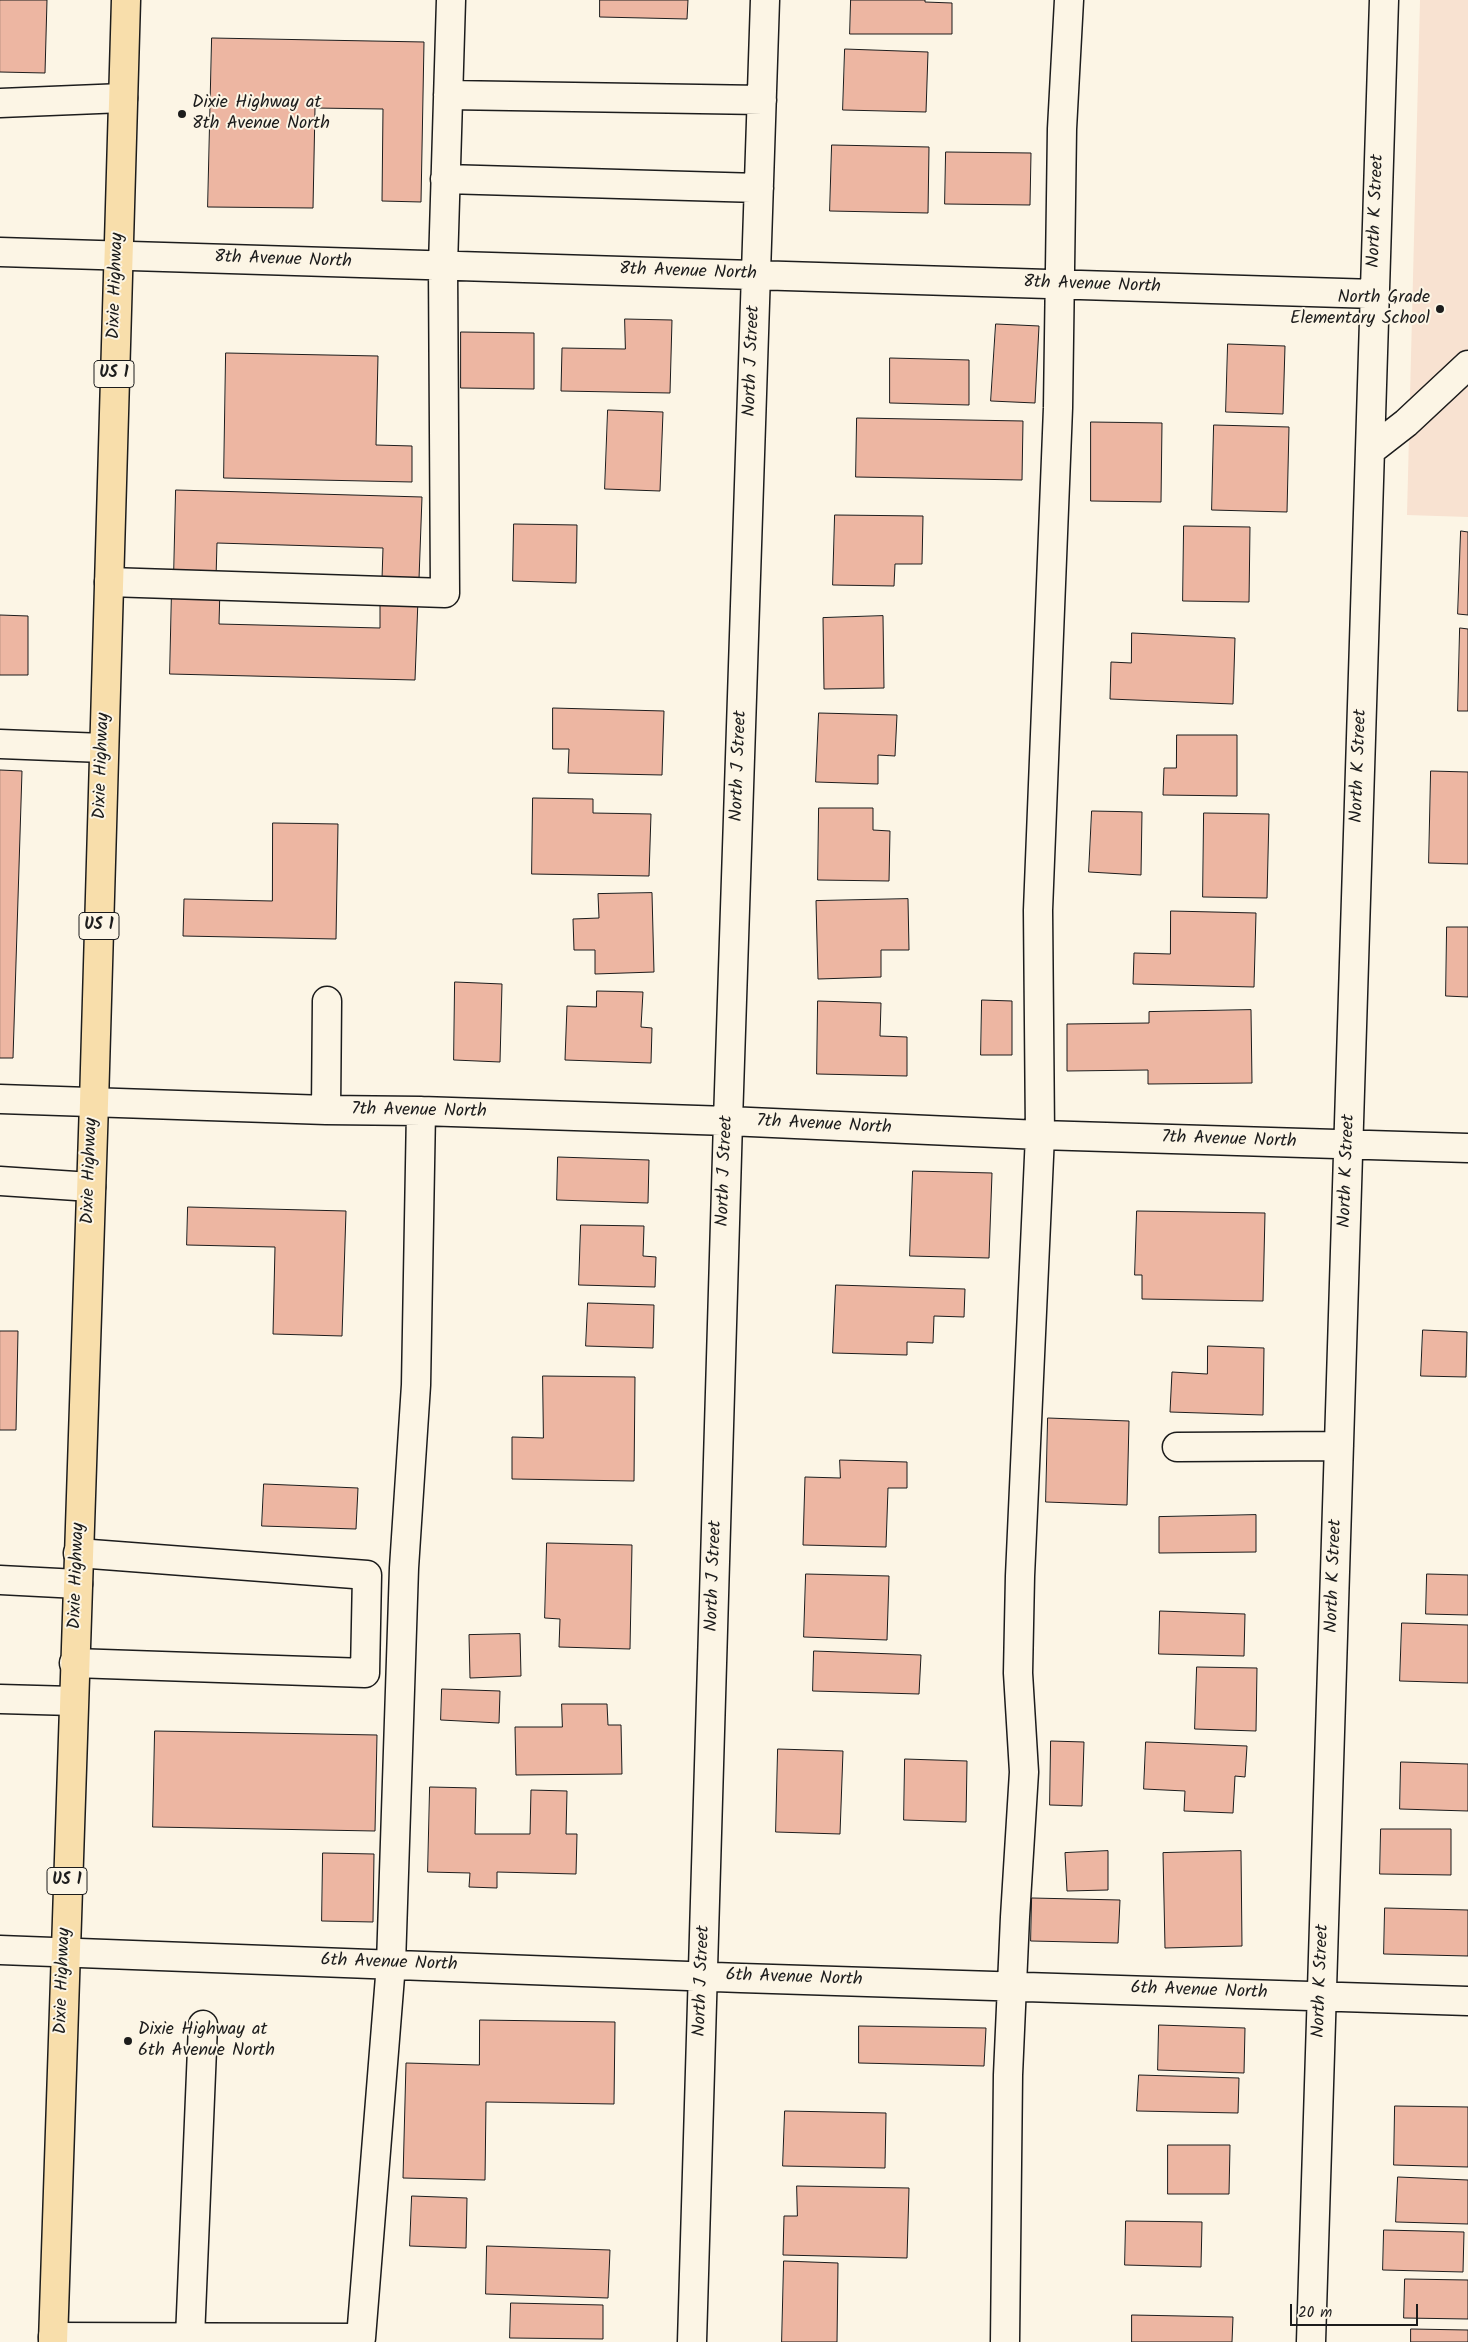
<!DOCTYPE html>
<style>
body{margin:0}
#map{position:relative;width:1468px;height:2342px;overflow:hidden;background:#fcf5e5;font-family:Kalam,sans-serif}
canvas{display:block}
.scale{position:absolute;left:1290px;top:2304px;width:128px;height:22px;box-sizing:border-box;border:2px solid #1c1c1c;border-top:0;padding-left:6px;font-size:15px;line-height:18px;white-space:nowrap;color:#1c1c1c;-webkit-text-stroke:4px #fcf5e5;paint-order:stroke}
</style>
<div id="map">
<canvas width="1468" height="2342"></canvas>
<div class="scale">20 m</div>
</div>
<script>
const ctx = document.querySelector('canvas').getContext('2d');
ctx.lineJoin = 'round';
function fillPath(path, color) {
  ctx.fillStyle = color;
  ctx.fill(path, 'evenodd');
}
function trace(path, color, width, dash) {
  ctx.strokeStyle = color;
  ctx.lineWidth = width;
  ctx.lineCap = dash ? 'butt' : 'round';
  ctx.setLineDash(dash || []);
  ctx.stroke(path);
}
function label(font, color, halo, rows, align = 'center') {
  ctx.font = font + ' Kalam,sans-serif';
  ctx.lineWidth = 4;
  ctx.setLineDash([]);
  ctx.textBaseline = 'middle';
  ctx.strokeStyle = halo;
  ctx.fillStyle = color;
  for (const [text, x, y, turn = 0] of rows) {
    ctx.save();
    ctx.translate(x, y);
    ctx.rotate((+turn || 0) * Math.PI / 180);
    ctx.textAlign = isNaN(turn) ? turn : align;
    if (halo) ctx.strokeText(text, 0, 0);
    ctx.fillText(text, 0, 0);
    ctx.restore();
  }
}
fillPath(new Path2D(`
 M1420 0H1468V517L1407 515Z`), '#f8e2d1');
const building = new Path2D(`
 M0 0H47L45 73 0 72Z
 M600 0H688L687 19 600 17Z
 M851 0H925V2L952 3V34H850Z
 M212 38 424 42 421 202 382 201 383 109 315 108 313 208 208 207Z
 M845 49 928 52 926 112 843 110Z
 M832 145 929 147 928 213 830 211Z
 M946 152 1031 153 1030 205 945 204Z
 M625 319 672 320 670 393 561 391 562 348 625 349Z
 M996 324 1039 326 1035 403 991 401Z
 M461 332 534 333V389L461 388Z
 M1228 344 1285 346 1283 414 1226 412Z
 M226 353 378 356 376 445 412 446V482L224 478Z
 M890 358 969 360V405L890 403Z
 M608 410 663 412 660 491 605 489Z
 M857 418 1023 421 1022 480 856 477Z
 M1091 422 1162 423 1161 502 1091 501Z
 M1214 425 1289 427 1287 512 1212 510Z
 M176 490 422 497 419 579H382L383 548 217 543 216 578 174 576Z
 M835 515 923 516 922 564H895L894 586 833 585Z
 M514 524 577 525 576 583 513 581Z
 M1184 526 1250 527 1249 602 1183 601Z
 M1461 531 1468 532V615L1458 614Z
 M172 587 220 588 219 624 380 628V598L418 599 415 680 170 674Z
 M0 615 28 616V675H0Z
 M883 616 884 688 824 689 823 618Z
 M1460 628 1468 629V711H1458Z
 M1132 633 1235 638 1233 704 1110 699 1111 662 1131 663Z
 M553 708 664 711 662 775 568 773 569 749H553Z
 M819 713 897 715 895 756 878 755V784L816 782Z
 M1177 735H1237V796L1163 795 1164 768H1176Z
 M0 770 22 771 13 1058H0Z
 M1431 771 1468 772V864L1429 863Z
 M533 798 593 799V813L651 814 649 876 532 874Z
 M819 808H873V830L890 831 889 881 818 880Z
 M1092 811 1142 812 1141 875 1089 872Z
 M1204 813 1269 814 1267 898 1203 897Z
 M273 823 338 824 336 939 183 936 184 899 272 901Z
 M652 893 654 972 595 974V950H574L573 919 599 918 598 894Z
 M908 899 909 950H881V977L818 979 816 901Z
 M1171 911 1256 913 1254 987 1133 984 1134 953 1170 954Z
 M1447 927H1468V997L1446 996Z
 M455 982 502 984 500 1062 454 1060Z
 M597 991 643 992 641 1027 652 1028 651 1063 565 1060 567 1006 596 1007Z
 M982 1000 1012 1001V1055H981Z
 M818 1001 881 1003 880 1036 907 1037V1076L817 1074Z
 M1251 1010 1252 1083 1148 1084V1070L1067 1071V1024L1149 1023V1012Z
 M558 1157 649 1160 648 1203 557 1200Z
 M913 1171 992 1173 989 1258 910 1256Z
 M188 1207 346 1211 342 1336 273 1334 275 1247 187 1245Z
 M1137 1211 1265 1213 1263 1301 1142 1299V1275H1135Z
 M581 1225 644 1226 643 1256 656 1257 655 1287 579 1285Z
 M836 1285 965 1289 964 1317 934 1316 933 1343 907 1342V1355L833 1353Z
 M588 1303 654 1305 653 1348 586 1346Z
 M1423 1330 1467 1332 1466 1377 1421 1376Z
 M0 1331H18L16 1430H0Z
 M1208 1346 1264 1348 1263 1415 1170 1412 1172 1372 1207 1374Z
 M543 1376 635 1377 634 1481 512 1479V1437L543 1438Z
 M1048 1418 1129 1421 1127 1505 1046 1502Z
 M840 1460 907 1462V1488H888L886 1547 803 1545 805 1477 840 1478Z
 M264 1484 358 1488 356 1529 262 1526Z
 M1256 1515V1552L1159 1553V1517Z
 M547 1543 632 1545 630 1649 559 1647 560 1619 545 1618Z
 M806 1574 889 1576 887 1640 804 1637Z
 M1427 1574 1468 1575V1615L1426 1614Z
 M1160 1611 1245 1614 1244 1656 1159 1654Z
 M1402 1623 1468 1625V1683L1400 1681Z
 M520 1634 521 1676 470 1678 469 1635Z
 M814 1651 921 1655 919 1694 813 1691Z
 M1197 1667 1257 1668 1256 1731 1195 1729Z
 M442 1689 500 1691 499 1723 441 1720Z
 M562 1704H607L608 1725H621L622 1774 516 1775 515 1727H562Z
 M155 1731 377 1735 375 1831 153 1827Z
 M1051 1741 1084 1742 1082 1806 1050 1805Z
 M1146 1742 1247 1746 1245 1777 1235 1776 1233 1813 1184 1811 1185 1791 1144 1789Z
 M778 1749 843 1751 840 1834 776 1832Z
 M905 1759 967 1761 966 1822 904 1820Z
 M1401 1762 1468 1764V1811L1400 1809Z
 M430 1787 476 1788 475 1834H530L531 1790 567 1791 566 1834H577L576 1874 497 1872V1888L469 1887 470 1873 428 1872Z
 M1381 1829H1451V1875L1380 1874Z
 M1108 1851V1890L1067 1891 1065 1853Z
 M1241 1851 1242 1946 1165 1948 1163 1853Z
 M323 1853 374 1854 373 1922 322 1921Z
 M1032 1898 1120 1900 1118 1943 1031 1941Z
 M1385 1908 1468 1910V1956L1384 1954Z
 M480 2020 615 2022 614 2104 486 2102 485 2180 403 2178 406 2063 479 2065Z
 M1159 2025 1245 2028 1244 2073 1158 2070Z
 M859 2026 986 2028 984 2066 859 2063Z
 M1139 2075 1239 2078 1238 2113 1137 2111Z
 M1395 2106 1468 2107V2167L1394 2165Z
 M785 2111 886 2113 885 2168 783 2166Z
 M1168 2145H1230L1229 2194H1168Z
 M1398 2177 1468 2180V2224L1396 2222Z
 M797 2186 909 2188 907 2258 783 2255 784 2216H797Z
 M412 2196 467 2198 466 2248 410 2246Z
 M1126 2221 1202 2222 1201 2267 1125 2265Z
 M1384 2230 1464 2232 1463 2272 1383 2270Z
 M487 2246 610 2250 608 2298 486 2294Z
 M784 2261 838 2263 837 2342H782Z
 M1405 2279 1468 2280V2319L1404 2318Z
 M511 2303 603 2305V2339L510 2338Z
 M1132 2315 1233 2317 1232 2342H1132Z
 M1411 2329 1468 2330V2342H1411Z`);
fillPath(building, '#edb6a2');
trace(building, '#1c1c1c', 1);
const minor = new Path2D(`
 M448 95 762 100
 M0 103 123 98
 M445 179 759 188
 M0 252 1375 294
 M1370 451 1406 423 1468 365
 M109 582 445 593 443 266 451 0
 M0 744 103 748
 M0 1099 326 1110 421 1111 728 1121 1040 1135 1468 1148
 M326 1110 327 1001
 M0 1181 91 1187
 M1177 1447 1339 1446
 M0 1580 78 1584
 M74 1663 365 1673 367 1575 78 1553
 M0 1699 73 1701
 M0 1950 741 1978 1468 2001
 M53 2337 361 2338 391 1964 404 1568 416 1385 421 1111
 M190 2338 203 2025
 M692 2342 728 1121 765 0
 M1005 2342 1008 2075 1015 1917 1024 1772 1018 1673 1020 1576 1040 1135 1038 910 1058 408 1062 129 1069 0
 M1311 2342 1384 0`);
const major = new Path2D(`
 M53 2342 94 1103 126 0`);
trace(minor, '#1c1c1c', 31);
trace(major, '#1c1c1c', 31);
trace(minor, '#fcf5e5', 28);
trace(major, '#f8deab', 28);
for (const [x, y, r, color] of [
 [182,114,5,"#1c1c1c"],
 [1440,309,5,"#1c1c1c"],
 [128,2041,5,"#1c1c1c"]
]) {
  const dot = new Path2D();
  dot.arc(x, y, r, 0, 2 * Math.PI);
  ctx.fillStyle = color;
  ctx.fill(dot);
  trace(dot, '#fcf5e5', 2);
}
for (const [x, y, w] of [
 [114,374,40],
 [99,926,40],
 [67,1881,40]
]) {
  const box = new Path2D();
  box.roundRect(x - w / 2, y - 13.5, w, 27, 4);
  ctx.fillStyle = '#fcf5e5';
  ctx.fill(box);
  trace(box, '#1c1c1c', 1);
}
label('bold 16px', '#1c1c1c', null, [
 ["US 1",114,374],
 ["US 1",99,926],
 ["US 1",67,1881]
]);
label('18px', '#1c1c1c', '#fcf5e5', [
 ["Dixie Highway at",192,104],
 ["8th Avenue North",192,125],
 ["North Grade",1430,299,"right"],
 ["Elementary School",1430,320,"right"],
 ["Dixie Highway at",138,2031],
 ["6th Avenue North",138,2052]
], 'left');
label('18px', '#1c1c1c', '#fcf5e5', [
 ["North K Street",1377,211,-88],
 ["8th Avenue North",283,261,2],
 ["8th Avenue North",688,273,2],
 ["Dixie Highway",117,286,-88],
 ["8th Avenue North",1092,286,2],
 ["North J Street",753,361,-88],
 ["Dixie Highway",103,766,-88],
 ["North J Street",740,766,-88],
 ["North K Street",1360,766,-88],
 ["7th Avenue North",419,1112,1],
 ["7th Avenue North",824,1126,3],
 ["7th Avenue North",1229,1141,2],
 ["Dixie Highway",91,1171,-88],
 ["North J Street",726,1171,-88],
 ["North K Street",1348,1171,-88],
 ["Dixie Highway",78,1576,-88],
 ["North J Street",715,1576,-88],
 ["North K Street",1335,1576,-88],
 ["6th Avenue North",389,1964,2],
 ["6th Avenue North",794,1979,2],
 ["Dixie Highway",64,1981,-88],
 ["North J Street",703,1981,-88],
 ["North K Street",1322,1981,-88],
 ["6th Avenue North",1199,1992,2]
]);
</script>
